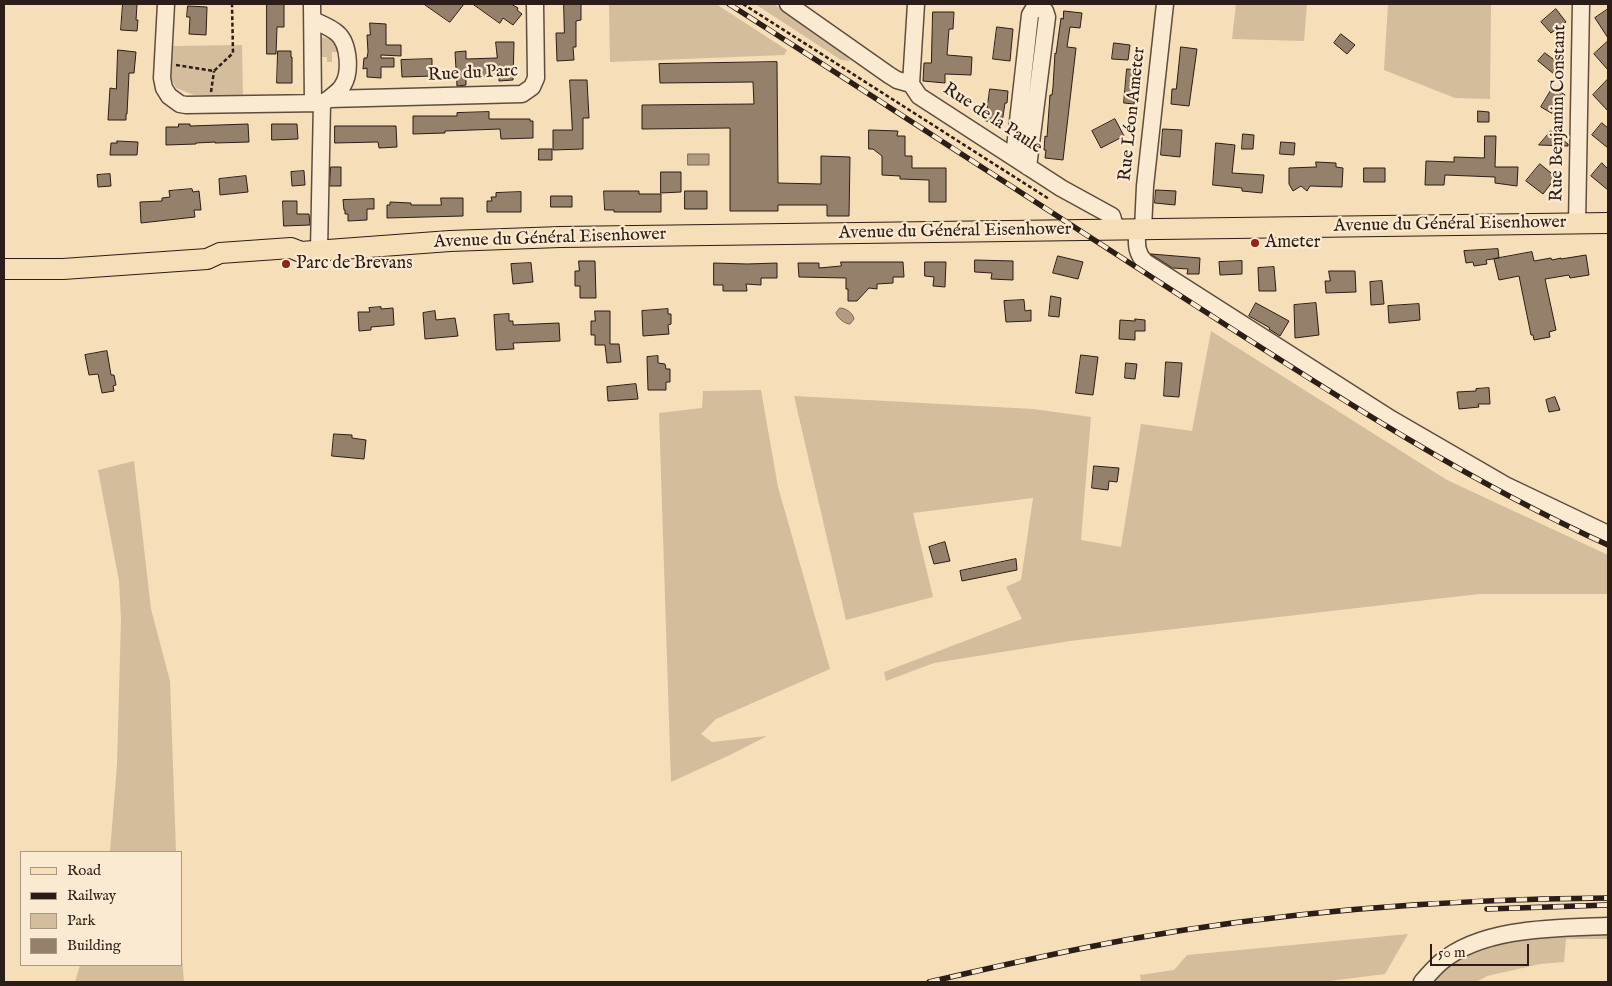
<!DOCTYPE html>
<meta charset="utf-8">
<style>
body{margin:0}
#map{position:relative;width:1612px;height:986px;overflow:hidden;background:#f6deb8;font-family:"IM FELL English",serif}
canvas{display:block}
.frame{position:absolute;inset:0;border:5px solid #2b1d17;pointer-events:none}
.legend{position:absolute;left:20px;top:851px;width:162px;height:115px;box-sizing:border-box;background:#f9ead1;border:1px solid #a79887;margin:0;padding:6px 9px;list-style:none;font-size:15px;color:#2b1d17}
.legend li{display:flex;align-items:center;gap:10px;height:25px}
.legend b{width:25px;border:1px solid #a79887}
.scale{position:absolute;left:1430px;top:944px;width:99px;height:22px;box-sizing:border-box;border:2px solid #2b1d17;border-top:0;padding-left:6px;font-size:15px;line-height:18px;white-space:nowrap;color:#2b1d17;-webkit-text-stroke:4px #f9ead1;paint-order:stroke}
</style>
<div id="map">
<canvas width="1612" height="986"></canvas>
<div class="frame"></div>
<ul class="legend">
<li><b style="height:6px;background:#f6deb8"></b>Road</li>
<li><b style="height:6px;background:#2b1d17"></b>Railway</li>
<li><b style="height:14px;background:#d3bd9d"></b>Park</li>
<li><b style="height:14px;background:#95816b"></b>Building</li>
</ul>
<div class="scale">50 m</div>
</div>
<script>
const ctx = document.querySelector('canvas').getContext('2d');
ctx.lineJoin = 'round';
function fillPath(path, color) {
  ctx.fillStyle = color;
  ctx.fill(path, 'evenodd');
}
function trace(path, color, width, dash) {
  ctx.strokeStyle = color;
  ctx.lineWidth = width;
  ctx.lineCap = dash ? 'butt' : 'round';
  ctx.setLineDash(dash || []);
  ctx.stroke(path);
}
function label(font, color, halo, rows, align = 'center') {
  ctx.font = font + ' "IM FELL English",serif';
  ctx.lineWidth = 4.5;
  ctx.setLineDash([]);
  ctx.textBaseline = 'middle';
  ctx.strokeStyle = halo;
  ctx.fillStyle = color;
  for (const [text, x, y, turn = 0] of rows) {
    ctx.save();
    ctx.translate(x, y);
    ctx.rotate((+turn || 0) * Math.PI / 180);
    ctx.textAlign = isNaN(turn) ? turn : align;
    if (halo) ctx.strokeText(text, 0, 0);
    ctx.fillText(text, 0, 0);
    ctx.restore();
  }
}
fillPath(new Path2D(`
 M609 4H716L787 50 784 55 610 62Z
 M755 4H774L846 54 850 61 841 60Z
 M1236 4H1307L1304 41 1232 39Z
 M1388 4H1491L1490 99 1455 98 1384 70Z
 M321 37 332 39 342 52H332V62H327V57H316L319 38Z
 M242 45 243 98 207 99 206 95H194L176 88 171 78 173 46Z
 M1211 331 1447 480 1608 555V594H1479L1070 641 934 663 886 681 884 672 1022 619 1006 587 1021 580 1033 498 913 513 933 597 846 620 794 396 1033 409 1091 417 1081 540 1121 547 1141 424 1192 431Z
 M761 390 778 487 830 669 716 719 701 734 712 742 767 736 730 755 671 782 659 413 702 408 703 391Z
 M134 461 151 609 170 681 176 852H110L117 764 121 619 119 581 98 470Z
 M1608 932V939H1566L1564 962 1540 964 1487 976 1476 982H1432C1438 976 1444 968 1451 963 1494 934 1558 933 1608 932Z
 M1408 934 1385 974 1322 982H1141L1140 975 1174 970 1187 955Z
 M181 945 184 982H75L80 965H181Z`), '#d3bd9d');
const water = new Path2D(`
 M688 154H709V165H688Z
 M840 308C846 308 853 313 854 319L850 324C845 324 837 318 836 313Z`);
fillPath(water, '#b19c81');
trace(water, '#7b6957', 1);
const building = new Path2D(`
 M123 4H137L136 20H138L137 31 121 30Z
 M267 4H284V27H277L276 54H267Z
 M424 4H464L450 22Z
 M473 4H511L518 8 517 10 522 14 513 25 503 18 500 23Z
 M564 4H581V20L576 21V47H573L574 60 557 61 556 33H564Z
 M188 6 207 7 206 35 189 34 190 17H187Z
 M1556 9 1566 22 1551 33 1541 22Z
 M1608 9V38L1595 18Z
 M1064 11 1082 13 1080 28 1070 27 1067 47 1076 48 1063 160 1045 158 1046 150H1044L1045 136 1047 137 1050 95H1052L1053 87 1055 53 1056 54 1061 18 1063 19Z
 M933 12H954L953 29H949L947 55 972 57 971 75 945 74V83L923 81 924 63H931Z
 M370 23 386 24V45H401V56L381 55V58H394V67H381V78L367 77V68L363 69 364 58H367L368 52 367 35H370Z
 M997 27 1013 29 1010 61 993 59Z
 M1341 34 1355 45 1347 54 1334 43Z
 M1608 41V70L1594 54Z
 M496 42H514L513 80 499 81V76H466V85L457 86 455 52 466 51V59L497 58Z
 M1114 43 1130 45 1128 60 1112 59Z
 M1181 47 1197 49 1189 106 1171 104 1172 89H1176Z
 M118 50 136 52 134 73H129L127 114H126V120H108L110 88 116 89Z
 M278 51H291V57H292V83H277Z
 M1545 53 1561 65 1554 74 1538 61Z
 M432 59V76L402 77 401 60Z
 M777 62 778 183 821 184V156L850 157 849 216H827V205H778V211H730V128L642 129V105L754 104 753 82 660 83 659 64Z
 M1127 69 1138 70 1134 104 1124 103Z
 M1608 79V111L1593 95Z
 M570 80H587L589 118H583V149L553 150V130H572Z
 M1553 87 1565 95 1553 114 1541 107Z
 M990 89 1008 91 1007 103H1005L1002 123 986 121Z
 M1478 111 1489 112V122H1478Z
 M489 112V119H530V121H533V138L501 139 500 129 445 131V133L413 134V116H457V113Z
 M1115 119 1124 136 1101 148 1092 131Z
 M1602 123 1608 128V148L1592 135Z
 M179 124H190V126L248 124 249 142 215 143V142L196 143V144L166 145V127H178Z
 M272 124H297L298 139 272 140Z
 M335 126H396L397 147 379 148 378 142 335 143Z
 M1163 129 1182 130 1180 157 1161 155Z
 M869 130 898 131 897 136H905V156H912V168H946V202H929V180L900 179V176L882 175V156L873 149H869Z
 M1551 131 1568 144V146L1539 145Z
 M1243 134 1254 135 1253 149H1242Z
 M1485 136H1496L1495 167H1518L1517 186 1495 183V177L1445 175 1444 185H1425L1426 161 1454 162V157L1484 158Z
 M117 141 138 142 137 155H110L111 143H117Z
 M1281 142 1295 143 1294 155 1280 154Z
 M1216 143 1235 145 1232 173 1264 175 1262 193 1242 191V188L1213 185Z
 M539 149H552V160H539Z
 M1316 162 1336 163V167L1343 168 1342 187 1310 186 1307 191 1301 186 1293 191 1289 184V168L1316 167Z
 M1602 163 1608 169V190L1591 176Z
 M1540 164 1556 177 1543 194 1526 181Z
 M331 167H341V186H330Z
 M1364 168H1385V182H1364Z
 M304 171 305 185 292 186 291 172Z
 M661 172H681V192L661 193Z
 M110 174 111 186 98 187 97 175Z
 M246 176 248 192 220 195 219 179Z
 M192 189 193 192 199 191 201 210H194L195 217 141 223 140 202 162 201V198L170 197 169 191Z
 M1156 190 1176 191 1175 205 1155 203Z
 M604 191H639V194H661V212H614V210H605Z
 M685 191H707V209H685Z
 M521 192V212H487V201H492L491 197H496V193Z
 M551 196H572V207H551Z
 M441 198H463V216L387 218V205H390V202L411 203V205H441Z
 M374 199V209H367V220L348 221V214H345V210H344L343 200Z
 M283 201H297V214H309L310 225 284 226Z
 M1498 249 1499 258 1486 260 1487 264 1474 266 1473 262 1466 263 1464 251Z
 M1532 252 1534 261 1551 258 1552 260 1561 258V259L1586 255 1589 275 1570 278 1569 275 1545 279 1556 330 1549 332 1550 337 1534 340 1533 335H1531L1519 276 1499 280 1494 259Z
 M1151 254 1200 258 1199 274H1187L1188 269 1173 268Z
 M1058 256 1083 262 1078 279 1053 273Z
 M975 260 1013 261V280L991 279 992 273 975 272Z
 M579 261H595L596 298H580V286H575V271H579Z
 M1242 261V274L1220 275 1219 262Z
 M841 262H903L904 277H893V283L877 284V289L869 288 857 301H848V289H846V278L799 277 798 263H819V268L841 266Z
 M925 262H946L945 287 933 286 934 277 925 276Z
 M531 263 533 282 513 284 511 264Z
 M714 263 747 264 777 263V278H761V285L746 284 747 291H723V285H714Z
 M1274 267 1276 291H1259L1258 268Z
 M1329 271H1355L1356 292 1326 293 1325 281H1330Z
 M1382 281 1384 304 1371 305 1370 282Z
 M1051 296 1061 298 1059 317 1049 316Z
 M1024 300 1025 311 1031 310V321L1006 322 1004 301Z
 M1256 303 1289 321 1280 336 1269 329 1270 328 1249 316Z
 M1316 303 1319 335 1295 338 1294 305Z
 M1419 304 1420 320 1389 323 1388 306Z
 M381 307V309L393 308 394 325 371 327V330L359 331 358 312H370L369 308Z
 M668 309V314H671V324L668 325 669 334 643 336 642 311Z
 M435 311 436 320 455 318 458 336 425 339 423 313Z
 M595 311H610V344H619L621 362 607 363 605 345H595V335H591V321H595Z
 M509 314V321H513V325L559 323 560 341 513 343 514 349 496 350 494 315Z
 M1135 319 1145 320V331H1135V340L1119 339 1120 320 1135 321Z
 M107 351 111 375H114L116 385 113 386 114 391 102 393 98 374 89 375 85 355Z
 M1081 355 1098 357 1093 395 1076 393Z
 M658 356V363L665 364 666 369H670V382H666V390H648L647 357Z
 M1166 362 1182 363 1179 397 1164 396Z
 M1126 363 1137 364 1135 379 1125 378Z
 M636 384 638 399 608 401 607 387Z
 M1489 388 1490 404H1478L1479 407 1459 409 1457 392 1476 391V389Z
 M1555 397 1560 410 1549 412 1546 400Z
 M334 434 352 435V438L366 440 364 459 332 456Z
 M1094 466 1119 468 1117 482 1109 481 1108 490 1092 488Z
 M945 542 950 561 934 564 929 547Z
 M1016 559 1017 570 962 581 960 571Z`);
fillPath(building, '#95816b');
trace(building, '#2b1d17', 1);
const minor = new Path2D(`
 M166 4 162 78 164 88 169 96 180 104 186 105 322 103 329 99 522 94 532 87 536 78 535 4
 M312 4 313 103
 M788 4 889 75 897 80 911 84
 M916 4 911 84 919 96 1061 188 1112 216 1116 230
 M313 20C321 24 330 27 337 33 349 43 351 72 343 85 340 91 334 94 329 99
 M1014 157 1030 15 1033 10 1040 8 1045 11 1047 17 1028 167
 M1577 224 1581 4
 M1137 229C1137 242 1135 252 1145 262L1391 419 1505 485 1608 534
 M1143 229 1145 186 1165 4
 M319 250 322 103
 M1422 982C1428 975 1434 968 1441 962 1483 927 1556 928 1608 926`);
const major = new Path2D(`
 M4 269H63L207 259 220 253 291 248 301 252 450 241 560 237 1608 223`);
trace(minor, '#5e4d3f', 19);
trace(major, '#2b1d17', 22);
trace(new Path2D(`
 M743 4 1049 199
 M176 65 214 71 233 53 232 4
 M211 92 214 71`), '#2b1d17', 2.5, [4, 2.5]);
trace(minor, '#f9ead1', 16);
trace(major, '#f6deb8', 20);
const rail = new Path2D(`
 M729 4C882 102 1034 201 1187 300 1324 388 1459 477 1608 545
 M1487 909 1608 905
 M929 982C994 967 1060 952 1125 940 1284 911 1447 899 1608 898`);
trace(rail, '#2b1d17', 5.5);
trace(rail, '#f9ead1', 4, [11]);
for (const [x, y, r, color] of [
 [1255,243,5,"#8f2418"],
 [286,264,5,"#8f2418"]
]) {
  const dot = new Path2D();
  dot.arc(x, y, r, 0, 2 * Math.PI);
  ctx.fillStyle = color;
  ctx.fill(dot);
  trace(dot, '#f9ead1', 2);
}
label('18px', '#2b1d17', '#f9ead1', [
 ["Rue du Parc",473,74,-3],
 ["Rue Benjamin Constant",1559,113,-89],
 ["Rue Léon Ameter",1133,114,-84],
 ["Rue de la Paule",992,119,33],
 ["Avenue du Général Eisenhower",1450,225,-1],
 ["Avenue du Général Eisenhower",955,232,-1],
 ["Avenue du Général Eisenhower",550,239,-2]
]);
label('18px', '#2b1d17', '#f9ead1', [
 ["Ameter",1265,243],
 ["Parc de Brevans",296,264]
], 'left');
</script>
